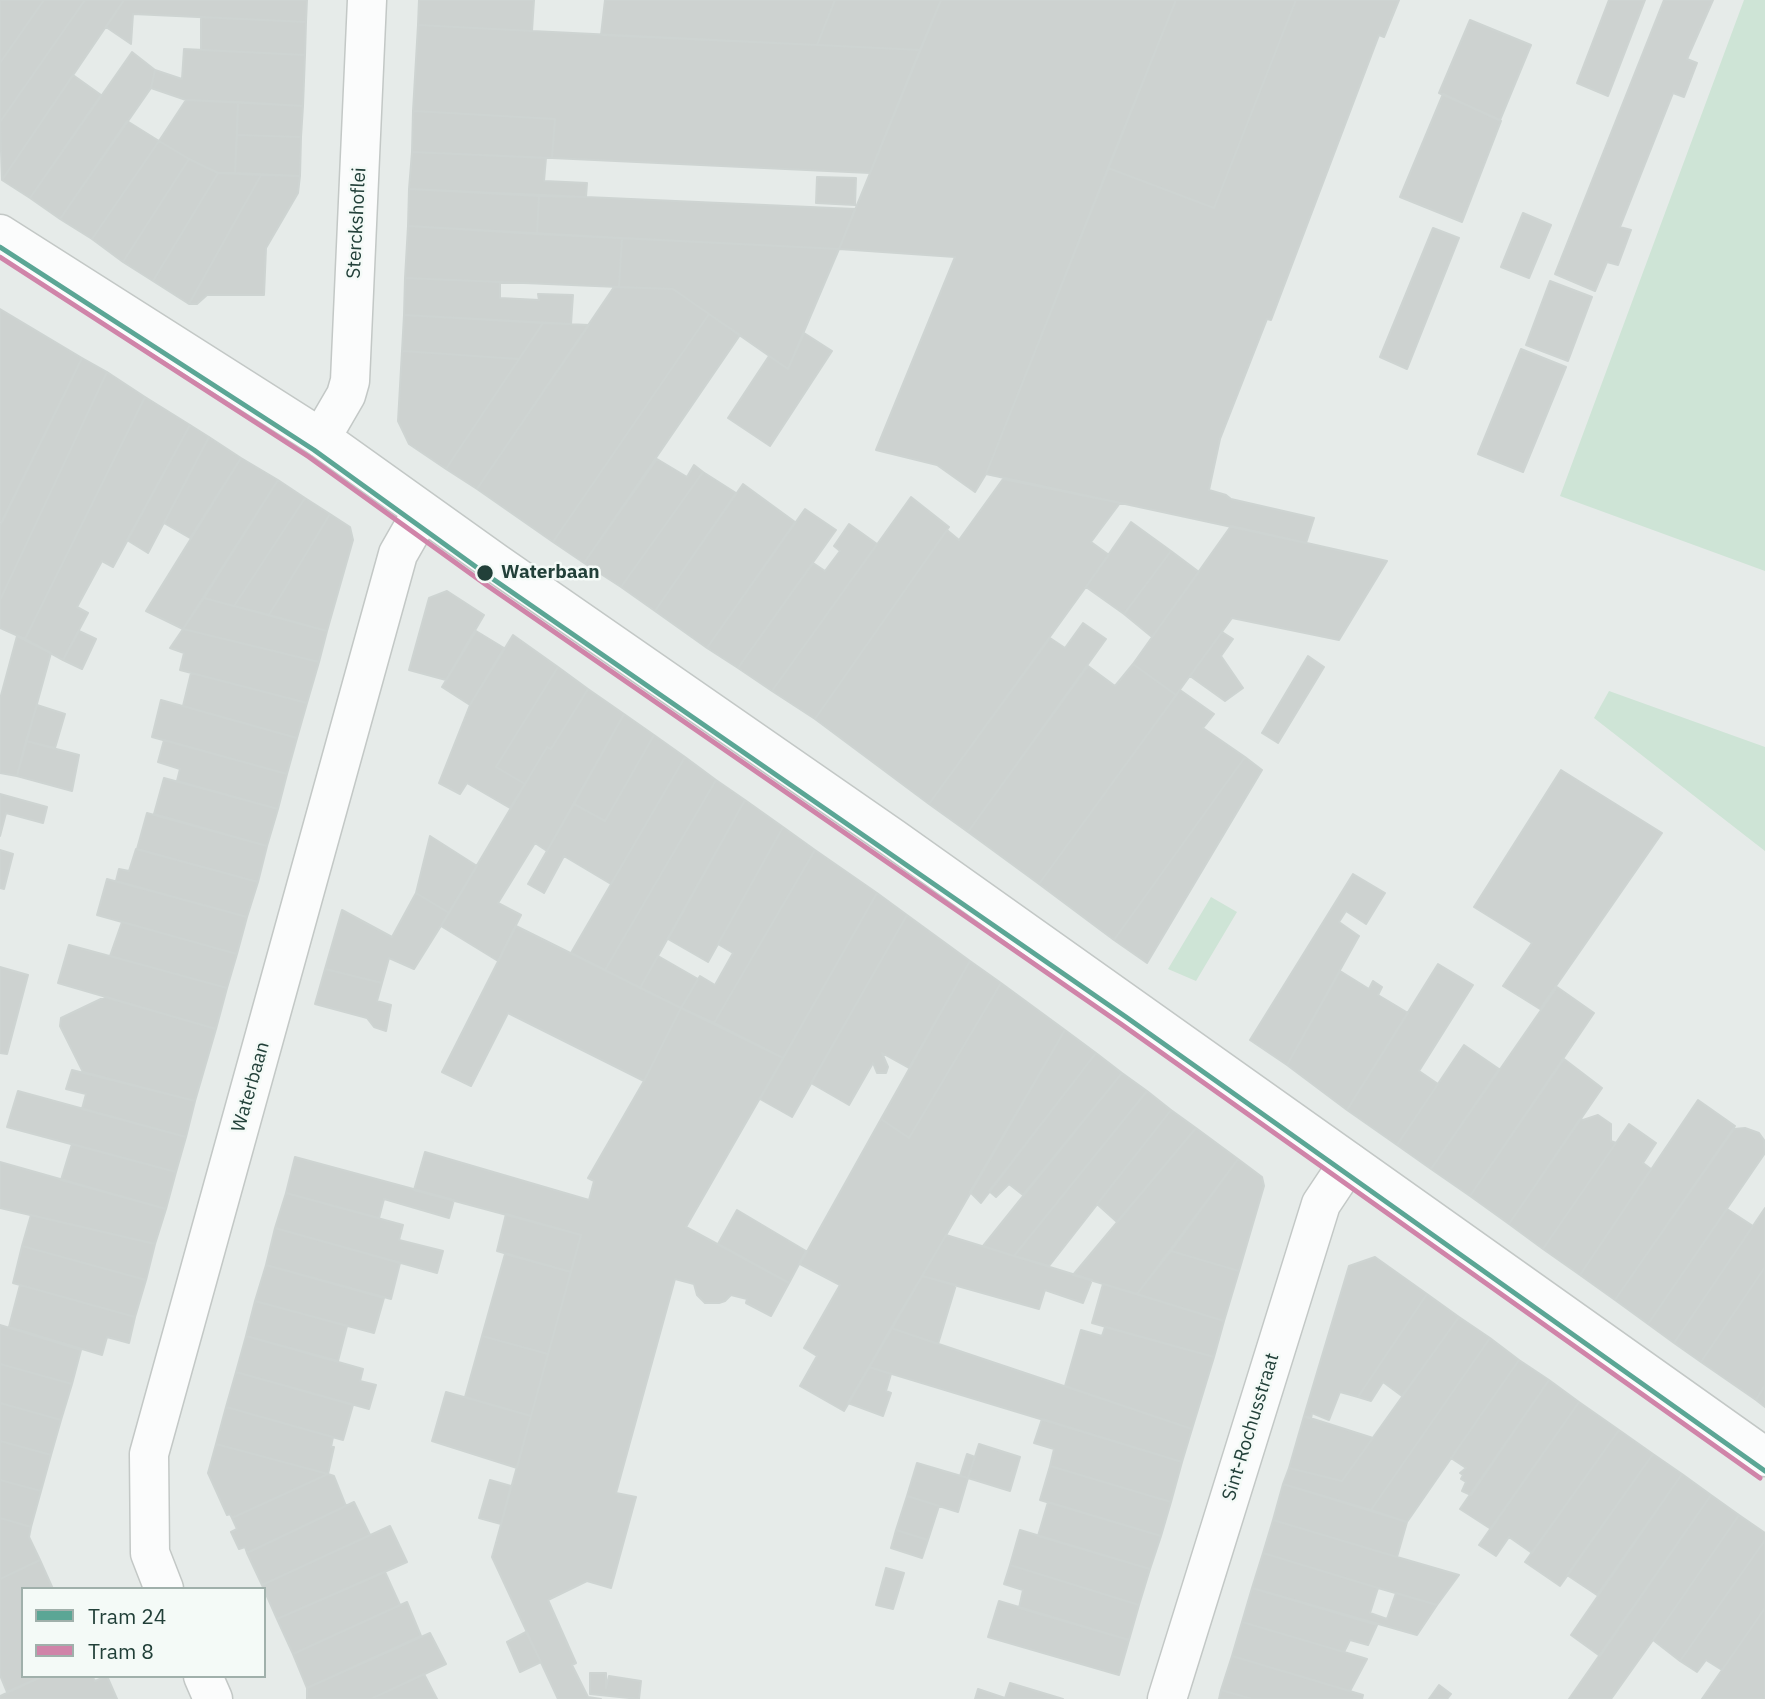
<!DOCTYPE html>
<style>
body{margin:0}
#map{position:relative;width:1765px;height:1699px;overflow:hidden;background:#e6ebe9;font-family:"IBM Plex Sans",sans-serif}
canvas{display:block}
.legend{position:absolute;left:21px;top:1587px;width:245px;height:91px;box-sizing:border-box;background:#f4faf7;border:2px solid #a0b0ab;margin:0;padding:9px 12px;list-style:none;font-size:21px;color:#224039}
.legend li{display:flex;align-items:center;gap:14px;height:35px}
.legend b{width:35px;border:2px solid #a0b0ab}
</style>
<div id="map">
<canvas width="1765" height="1699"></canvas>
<ul class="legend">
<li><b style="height:9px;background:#5ba695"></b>Tram 24</li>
<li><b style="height:9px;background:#d084a9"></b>Tram 8</li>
</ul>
</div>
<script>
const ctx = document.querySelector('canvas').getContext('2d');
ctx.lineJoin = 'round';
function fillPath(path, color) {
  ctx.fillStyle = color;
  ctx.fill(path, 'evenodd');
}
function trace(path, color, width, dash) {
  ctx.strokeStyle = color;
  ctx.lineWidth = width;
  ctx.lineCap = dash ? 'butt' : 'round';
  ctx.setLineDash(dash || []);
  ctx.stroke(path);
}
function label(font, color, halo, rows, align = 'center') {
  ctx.font = font + ' "IBM Plex Sans",sans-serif';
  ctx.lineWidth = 5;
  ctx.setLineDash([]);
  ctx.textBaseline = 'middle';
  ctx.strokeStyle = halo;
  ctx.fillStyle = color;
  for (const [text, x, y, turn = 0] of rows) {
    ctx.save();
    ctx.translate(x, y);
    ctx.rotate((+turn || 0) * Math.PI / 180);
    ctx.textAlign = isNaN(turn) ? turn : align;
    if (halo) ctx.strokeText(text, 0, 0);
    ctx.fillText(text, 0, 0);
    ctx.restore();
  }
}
fillPath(new Path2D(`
 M1744 0H1765V571L1560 496Z
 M1609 691 1765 747V851L1594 718Z
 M1211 897 1237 912 1196 981 1168 969Z`), '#cee4d6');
const building = new Path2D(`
 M1 0H44L0 63V2Z
 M44 0H85L0 122V63Z
 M85 0H124L2 180 0 122Z
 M124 0H307L306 22 133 14 131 44 106 27Z
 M419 0H534L532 31 418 25Z
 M605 0H835L817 45 601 35Z
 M835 0H941L920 50 817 45Z
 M941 0H1176L986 474 975 492 937 465 876 450 955 257 839 249Z
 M1176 0H1296L1214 208 1108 168Z
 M1296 0H1399L1384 37 1379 35 1271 320 1267 319 1220 439 1209 490 1226 495 1231 499 1314 518 1306 543 986 474 1108 168 1214 208Z
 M1609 0H1645L1608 96 1577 83Z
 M1664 0H1713L1687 59 1697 63 1684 97 1673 93 1620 227 1631 230 1618 265 1607 262 1595 291 1555 274Z
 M201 17 306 22 305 55 201 50Z
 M1470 20 1531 45 1500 120 1439 93Z
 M418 25 532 31 920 50 870 173 552 158 555 119 413 111Z
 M184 49 305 55 303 106 186 100 151 88 155 70 182 79Z
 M132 52 155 70 151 88 60 219 30 198Z
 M73 75 101 95 30 198 2 180Z
 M1443 94 1501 121 1462 222 1400 197Z
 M186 100 238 102 235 173H218L189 159 159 141Z
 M238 102 303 106 301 137 237 135Z
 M413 111 555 119 552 158 412 152Z
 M127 121 159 141 92 239 60 219Z
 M237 135 301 137 300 176 235 173Z
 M159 141 189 159 123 262 92 239Z
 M412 152 546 158 544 181 587 183 586 197 409 189Z
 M189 159 218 173 153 281 123 262Z
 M218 173 261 175 189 304 153 281Z
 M261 175 300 176 298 193 266 248 264 295H207L197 304H189Z
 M817 177 856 178 855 205 816 203Z
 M409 189 539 196 537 234 408 226Z
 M539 196 586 197 855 209 839 249 537 234Z
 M1523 213 1551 225 1529 278 1501 267Z
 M408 226 622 238 619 287 405 278Z
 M1433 228 1459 238 1407 369 1380 357Z
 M622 238 839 249 788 369 673 289 619 287Z
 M405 278 500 282V298L539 300 538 294 573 295 571 324 404 315Z
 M1550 281 1592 297 1568 361 1526 345Z
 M614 287 673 289 709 314 553 542 477 489Z
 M0 309 82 358 2 522 0 521Z
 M709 314 740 335 584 563 553 542Z
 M404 315 543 323 519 359 402 351Z
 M543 323 589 325 477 489 446 469Z
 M804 333 832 351 770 446 728 418 769 356 788 369Z
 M1521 349 1566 367 1523 472 1478 454Z
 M402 351 519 359 446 469 409 444 398 421Z
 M82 358 107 372 0 600V525Z
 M107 372 145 397 25 639 0 628V600Z
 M145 397 190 425 113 567 102 561 77 607 88 613 63 660 25 639Z
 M190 425 209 437 148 553 127 540Z
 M209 437 241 458 190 538 164 523Z
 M241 458 278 480 183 629 146 611Z
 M657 459 687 477 694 465 703 472 621 587 584 563Z
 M703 472 736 493 655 611 621 587Z
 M1003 479 1120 503 1091 542 1109 555 929 804 815 719 947 530 959 540Z
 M278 480 305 498 234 606 204 598Z
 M743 484 795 522 707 648 655 611Z
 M911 497 949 527 815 719 772 691Z
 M305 498 330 514 269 615 234 606Z
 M805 509 836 530 738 668 707 648Z
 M330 514 350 527 353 540 327 631 269 615Z
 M1131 522 1171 551 1124 614 1086 587Z
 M849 524 877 544 772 691 738 668 813 563 825 571 840 551 834 546Z
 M1231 526 1387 561 1339 640 1232 618 1176 695 1133 664Z
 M1171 551 1199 572 1152 637 1124 614Z
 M447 591 484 615 446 680 409 670 429 598Z
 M204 598 327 631 319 662 183 629Z
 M1083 623 1106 639 968 832 929 804 1050 638 1065 648Z
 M183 629 319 662 307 703 180 670 184 653 170 648Z
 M79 631 96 639 82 669 63 660Z
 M476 631 504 648 470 705 442 687Z
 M1222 632 1233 639 1221 656 1243 688 1225 701 1190 676Z
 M513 635 558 667 496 767 525 784 510 808 467 783 460 794 439 783 470 705Z
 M17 636 51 653 17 776 0 773V699Z
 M1308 656 1324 667 1278 743 1262 733Z
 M1133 664 1176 695 1039 884 968 832 1088 666 1115 686Z
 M558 667 588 689 551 749 547 747 525 784 496 767Z
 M191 673 307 703 297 738 183 706Z
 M588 689 624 714 547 851 535 843 498 903 521 915 498 961 441 926 547 747 551 749Z
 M1180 690 1214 714 1203 728 1245 757 1114 940 1039 884Z
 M161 700 297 738 287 774 152 737Z
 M37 705 65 714 55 748 26 741Z
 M624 714 654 735 605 821 574 804Z
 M654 735 685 757 611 884 564 856 544 893 528 884 574 804 605 821Z
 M164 740 287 774 278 809 177 781 180 769 158 762Z
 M26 741 79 755 72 791 17 776Z
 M685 757 716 780 605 970 571 953Z
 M1245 757 1262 770 1147 963 1114 940Z
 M1561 770 1662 833 1540 1009 1503 986 1532 943 1474 907Z
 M164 778 278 809 267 846 154 814Z
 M716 780 745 800 640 988 605 970Z
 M0 794 47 807 43 823 6 813 0 836Z
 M745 800 783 827 708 962 668 939Z
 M147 813 267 846 258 882 137 849Z
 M783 827 815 850 714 1023 681 1008 700 976 715 985 733 953 718 944Z
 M430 836 477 866 449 913 416 893Z
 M136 849 258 882 247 917 116 881 119 869 129 871Z
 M0 850 13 854 4 889 0 888Z
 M815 850 877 893 783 1058 714 1023Z
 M1353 874 1385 893 1366 924 1346 911 1339 922 1359 936 1287 1065 1250 1040Z
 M107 879 247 917 237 954 97 915Z
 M416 893 449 913 414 969 389 958 382 983 325 969 342 910 392 937Z
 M877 893 907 915 792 1117 760 1099Z
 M907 915 970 961 909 1068 882 1053 888 1067 886 1073H877L873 1063 849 1105 811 1083Z
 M122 922 237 954 227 988 110 956Z
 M516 926 681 1008 644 1081 508 1013 471 1086 442 1072Z
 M69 945 227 988 216 1029 58 983Z
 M658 956 698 979 681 1008 640 988Z
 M970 961 1001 983 909 1138 881 1119Z
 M1438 964 1473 985 1419 1071 1438 1084 1397 1145 1347 1110Z
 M0 967 28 975 7 1054 0 1053Z
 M325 969 382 983 377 1001 391 1005 386 1031 374 1027 367 1018 315 1004Z
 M1340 971 1369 989 1373 981 1382 987 1378 995 1408 1013 1347 1110 1287 1065Z
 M1001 983 1065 1030 844 1411 800 1386 817 1356 804 1348 840 1285 800 1264 881 1119 909 1138Z
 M1557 987 1594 1013 1470 1196 1431 1169Z
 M105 997 216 1029 195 1101 83 1072 60 1026 61 1018Z
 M681 1008 783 1058 686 1227 789 1283 771 1316 746 1303 747 1299 731 1295 725 1301 719 1303H705L697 1295 694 1284 675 1279 616 1493 636 1497 611 1588 587 1581 548 1600 576 1663 572 1665 588 1697 601 1699H558L492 1557 581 1235 414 1190 425 1152 589 1200 594 1181 588 1178 644 1081Z
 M1065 1030 1096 1053 981 1203 970 1192Z
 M1464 1045 1499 1069 1431 1169 1397 1145Z
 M1096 1053 1122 1073 1023 1195 1009 1184 996 1197 989 1191Z
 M1564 1059 1602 1088 1509 1224 1470 1196Z
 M72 1070 195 1101 186 1137 82 1109 86 1094 66 1089Z
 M1122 1073 1147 1091 1014 1256 983 1246Z
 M18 1091 186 1137 176 1172 7 1127Z
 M1147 1091 1171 1110 1049 1266 1014 1256Z
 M1698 1100 1735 1126 1615 1300 1580 1275Z
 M1171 1110 1196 1128 1117 1222 1097 1204Z
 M1598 1115 1611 1124V1141L1616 1143 1543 1249 1509 1224 1580 1119 1583 1120Z
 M1629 1124 1656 1143 1643 1163 1651 1169 1580 1275 1543 1249Z
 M1196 1128 1238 1159 1137 1294 1073 1275Z
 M1745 1128 1759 1133 1764 1140 1765 1153 1648 1324 1615 1300 1734 1129Z
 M72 1144 176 1172 166 1209 61 1180Z
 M295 1157 454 1200 449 1218 384 1199 379 1218 286 1193Z
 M1238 1159 1262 1177 1264 1186 1239 1271 1171 1251Z
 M0 1162 166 1209 155 1244 0 1208Z
 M286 1193 403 1225 399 1240 443 1251 437 1273 275 1228Z
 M1765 1208V1267L1701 1362 1674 1343Z
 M1727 1209 1753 1226 1674 1343 1648 1324Z
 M737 1210 806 1251 789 1283 718 1244Z
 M506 1214 581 1235 571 1272 497 1251Z
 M31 1215 155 1244 146 1280 22 1246Z
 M275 1228 400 1263 391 1299 266 1265Z
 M946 1235 1092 1280 1083 1303 1045 1290 1039 1309 922 1276Z
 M22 1246 146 1280 135 1317 13 1283Z
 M1171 1251 1239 1271 1224 1321 1137 1294Z
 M505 1254 571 1272 548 1354 482 1336Z
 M1375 1257 1427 1294 1358 1397 1340 1392 1329 1420 1312 1413 1311 1419 1304 1416 1349 1266Z
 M266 1265 384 1298 374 1333 255 1301Z
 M1765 1267V1385L1756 1400 1701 1362Z
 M922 1276 956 1285 938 1344 891 1328Z
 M1103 1284 1224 1321 1214 1357 1092 1323Z
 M20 1285 135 1317 129 1343 107 1337 102 1355 9 1327Z
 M1427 1294 1459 1317 1402 1396 1383 1382 1371 1401 1358 1397Z
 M255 1301 347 1326 338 1361 246 1336Z
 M1459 1317 1490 1338 1371 1510 1283 1484 1289 1468 1342 1481Z
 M0 1325 81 1350 72 1384 0 1364Z
 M1105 1327 1214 1357 1192 1429 1065 1386 1081 1330 1102 1336Z
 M891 1328 1192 1429 1182 1462 869 1367Z
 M246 1336 363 1369 360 1381 376 1385 369 1409 236 1372Z
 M482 1336 548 1354 531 1416 465 1397Z
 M1490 1338 1519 1360 1407 1522 1371 1510Z
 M1519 1360 1549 1380 1471 1495 1462 1491 1466 1482 1461 1479 1463 1475 1460 1473 1466 1468 1451 1458Z
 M0 1364 72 1384 61 1420 0 1403Z
 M869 1367 891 1374 886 1391 891 1393 883 1416 848 1403Z
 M236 1372 353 1405 343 1440 226 1407Z
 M1549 1380 1579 1402 1491 1529 1460 1509Z
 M1765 1385V1407L1756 1400Z
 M446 1392 531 1416 517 1468 432 1441Z
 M1579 1402 1619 1430 1532 1553 1509 1537 1496 1556 1479 1545Z
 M0 1403 61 1420 51 1455 0 1441Z
 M226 1407 333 1437 331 1447H334L328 1474 216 1444Z
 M1304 1416 1373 1438 1342 1481 1289 1468Z
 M1042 1419 1182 1462 1171 1502 1050 1466 1054 1449 1034 1443Z
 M1619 1430 1653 1454 1560 1586 1525 1562Z
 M0 1441 51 1455 41 1491 0 1480Z
 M216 1444 328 1474 232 1518 230 1514 227 1515 208 1473Z
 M979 1444 1020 1457 1010 1491 968 1478Z
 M967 1454 975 1457 968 1478 960 1476Z
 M1653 1454 1682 1474 1597 1595 1567 1575Z
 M917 1463 968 1478 958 1512 907 1496Z
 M1050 1466 1171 1502 1161 1536 1040 1500Z
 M328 1474 334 1476 346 1506 247 1553 245 1547 239 1549 231 1532 237 1529 232 1518Z
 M1682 1474 1711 1495 1600 1656 1571 1635Z
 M0 1480 41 1491 31 1527 0 1518Z
 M490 1480 511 1486 501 1524 479 1518Z
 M1283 1484 1407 1522 1397 1557 1273 1520Z
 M1711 1495 1739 1515 1653 1640 1611 1699H1569Z
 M907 1496 939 1506 928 1540 896 1530Z
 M354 1502 370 1535 262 1585 247 1553Z
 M1048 1502 1161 1536 1150 1569 1038 1536Z
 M1739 1515 1765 1533V1540L1680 1661 1653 1640Z
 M0 1518 31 1527 29 1537 40 1560 0 1579Z
 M1273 1520 1397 1557 1459 1575 1437 1605 1378 1588 1263 1553Z
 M390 1526 407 1562 277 1619 262 1585Z
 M896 1530 928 1540 922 1558 891 1548Z
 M1020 1530 1150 1569 1139 1605 1010 1565Z
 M1765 1540V1608L1722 1670 1706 1660 1697 1672 1680 1661Z
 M1263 1553 1378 1588 1370 1613 1387 1619 1396 1593 1437 1605 1417 1635 1252 1588Z
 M40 1560 53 1589H23V1676H43L7 1692 0 1675V1579Z
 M1010 1565 1139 1605 1129 1640 1019 1608 1023 1590 1004 1584Z
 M886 1568 904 1573 893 1609 876 1605Z
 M385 1572 400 1605 293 1654 277 1619Z
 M1252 1588 1377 1625 1368 1645 1350 1640 1344 1652 1242 1622Z
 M999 1601 1129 1640 1119 1675 988 1637Z
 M407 1602 421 1636 307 1688 293 1654Z
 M1765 1608V1699H1702L1722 1670Z
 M1242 1622 1344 1652 1367 1659 1350 1691 1232 1656Z
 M526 1632 541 1662 520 1672 507 1642Z
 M430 1633 446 1664 371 1699H307V1688Z
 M1232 1656 1363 1695 1362 1699H1252L1221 1690Z
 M590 1673H606V1688L609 1676 641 1681 639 1699 590 1694Z
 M424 1674 437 1699H371Z
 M43 1676H92L95 1681 107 1676 117 1699H0V1696Z
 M1010 1683 1063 1699H975L978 1689 1005 1698Z
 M1439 1685 1451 1694 1447 1699H1429Z
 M1221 1690 1252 1699H1219Z`);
fillPath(building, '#cdd2d0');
trace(building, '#ced4d2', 2);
const minor = new Path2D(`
 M321 438 346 395 350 381 367 0
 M164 1589 150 1553 149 1454 398 554 422 512
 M203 1676 213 1699
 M1167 1699 1321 1204 1349 1162`);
const tertiary = new Path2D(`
 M0 234 321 438 496 563 893 838 1765 1457`);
trace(minor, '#c3c8c6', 41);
trace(tertiary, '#c3c8c6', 41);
trace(minor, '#fbfcfc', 38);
trace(tertiary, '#fbfcfc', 38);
trace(new Path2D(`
 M0 247 314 450 490 577 1126 1017 1765 1471`), '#5ba695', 5);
trace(new Path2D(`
 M0 257 309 457 485 584 1121 1024 1760 1478`), '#d084a9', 5);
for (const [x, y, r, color] of [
 [485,573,9,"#224039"]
]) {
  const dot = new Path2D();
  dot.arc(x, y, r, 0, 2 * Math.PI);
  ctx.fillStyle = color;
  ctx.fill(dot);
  trace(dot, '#f4faf7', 2.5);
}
label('19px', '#224039', '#f4faf7', [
 ["Sterckshoflei",357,223,-87],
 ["Waterbaan",251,1087,-74],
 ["Sint-Rochusstraat",1251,1427,-73]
]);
label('bold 19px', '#224039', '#f4faf7', [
 ["Waterbaan",501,573]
], 'left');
</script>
